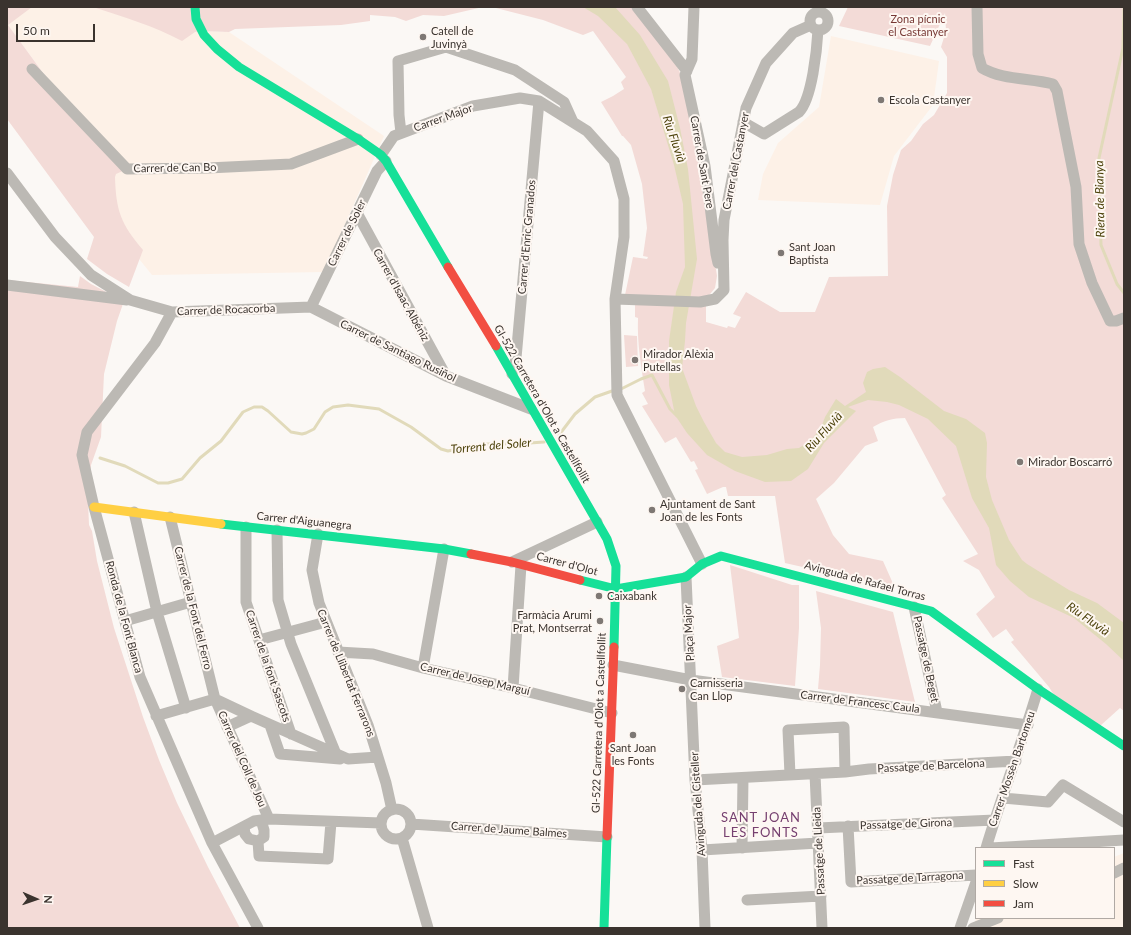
<!DOCTYPE html>
<meta charset="utf-8">
<style>
body{margin:0}
#map{position:relative;width:1131px;height:935px;overflow:hidden;background:#fbf8f5;font-family:Lato,sans-serif}
canvas{display:block}
.frame{position:absolute;inset:0;border:8px solid #3a332e;pointer-events:none}
.legend{position:absolute;left:975px;top:847px;width:140px;height:72px;box-sizing:border-box;background:#fef7f2;border:1px solid #b0a9a4;margin:0;padding:5px 7px;list-style:none;font-size:12px;color:#3a332e}
.legend li{display:flex;align-items:center;gap:8px;height:20px}
.legend b{width:20px;border:1px solid #b0a9a4}
.north{position:absolute;left:16px;top:879px;width:40px;height:40px;-webkit-text-stroke:3px #fef7f2;paint-order:stroke;rotate:92deg;font-size:11px;font-weight:700;line-height:16px;text-align:center;color:#3a332e}
.north::after{content:'';display:block;margin:auto;width:14px;height:18px;background:#3a332e;clip-path:polygon(50% 0,100% 100%,50% 72%,0 100%)}
.scale{position:absolute;left:16px;top:24px;width:79px;height:18px;box-sizing:border-box;border:2px solid #3a332e;border-top:0;padding-left:5px;font-size:12px;line-height:14px;white-space:nowrap;color:#3a332e;-webkit-text-stroke:3px #fef7f2;paint-order:stroke}
</style>
<div id="map">
<canvas width="1131" height="935"></canvas>
<div class="frame"></div>
<ul class="legend">
<li><b style="height:5px;background:#16e098"></b>Fast</li>
<li><b style="height:5px;background:#ffcf43"></b>Slow</li>
<li><b style="height:5px;background:#f24e42"></b>Jam</li>
</ul>
<div class="north">N</div>
<div class="scale">50 m</div>
</div>
<script>
const ctx = document.querySelector('canvas').getContext('2d');
ctx.lineJoin = 'round';
function fillPath(path, color) {
  ctx.fillStyle = color;
  ctx.fill(path, 'evenodd');
}
function trace(path, color, width, dash) {
  ctx.strokeStyle = color;
  ctx.lineWidth = width;
  ctx.lineCap = dash ? 'butt' : 'round';
  ctx.setLineDash(dash || []);
  ctx.stroke(path);
}
function label(font, color, halo, rows, align = 'center') {
  ctx.font = font + ' Lato,sans-serif';
  ctx.lineWidth = 4;
  ctx.setLineDash([]);
  ctx.textBaseline = 'middle';
  ctx.strokeStyle = halo;
  ctx.fillStyle = color;
  for (const [text, x, y, turn = 0] of rows) {
    ctx.save();
    ctx.translate(x, y);
    ctx.rotate((+turn || 0) * Math.PI / 180);
    ctx.textAlign = isNaN(turn) ? turn : align;
    if (halo) ctx.strokeText(text, 0, 0);
    ctx.fillText(text, 0, 0);
    ctx.restore();
  }
}
fillPath(new Path2D(`
 M19 7H119L179 30 229 32 384 136 324 272 152 275 127 244 110 194 106 157 7 24Z
 M831 36 939 61 933 105 894 156 880 205 758 200 763 174 778 143 819 107Z
 M1124 853V928H973L976 918H1114V857Z`), '#fdf1e7');
fillPath(new Path2D(`
 M7 7H32L8 25 71 111 127 169 116 174 115 177C116 211 121 224 143 250L129 287 107 274 87 259 94 237 7 119Z
 M93 7H483L444 16 423 15 406 21 395 17 370 15V21L341 25 235 29 229 32 200 31 195 32 182 41C154 26 124 17 93 7Z
 M492 7H631L674 60 683 79 703 163 710 231 717 276 715 288 706 299V322L727 328 728 326 735 328 741 317 733 314 746 292 780 312H815L829 277 888 276 887 206 893 175 901 150 911 141 923 124 934 115 947 93V57L941 47 946 31 945 13 930 46 839 26 848 7H1124V711L1120 708 1100 726 1054 695 1049 687 1011 642 1014 640 1006 629 993 638 976 614 995 597 979 570 963 561 978 554 942 498 946 495 905 418C893 418 883 421 873 427L878 441 865 446 834 483 816 499 833 535 849 554 883 561 895 588 785 563 775 496H728L726 487H723L707 494 695 470 698 469 694 461 691 462 676 437 665 443 642 406 648 404 642 393 645 391C641 366 637 343 638 318L635 317V303L625 295 633 257 647 259 648 257 643 256 647 228 642 184 631 145 623 136H622L601 102 613 96 624 89 621 82 626 77 593 31 583 35 543 20Z
 M80 276 91 284 124 301 117 321 104 374 101 437 91 465 88 501 89 525 92 531 97 561 114 628 143 717 159 760 177 803 208 867 240 928H7V280L78 287Z
 M624 335 637 336 638 366 626 367Z
 M730 565 792 585H799V628L795 686 722 677 717 646 739 638Z
 M816 591 893 612 915 702 818 689 820 665 821 628Z`), '#f3dbd7');
fillPath(new Path2D(`
 M583 7H615L640 35 668 81 680 128 688 169 697 259 686 323 685 341 682 368 696 406 704 422 716 443 725 452 742 457 767 455 787 449 799 448 810 441 821 428 825 417 836 399 845 406 866 392 863 383 867 372 873 369 885 367 900 377 944 411 966 419 985 433 987 443 986 477 992 500 1009 540 1022 560 1027 564 1069 590 1097 603 1124 623V661L1106 644 1074 618 1029 597 1010 581 996 565 989 528 972 498 956 446 928 419 899 405 887 402 868 400 848 407 856 411 824 443 808 469 791 481 765 482 735 471 707 455 687 433 675 415 669 385V341L676 292 685 267 683 204 674 165 651 89 627 44 598 16Z`), '#e1daba');
trace(new Path2D(`
 M1124 7 1123 48 1099 158 1101 245 1117 284 1124 293
 M621 389 641 379 652 375 670 409 677 416
 M559 435 575 414 595 397 612 391
 M100 458 125 466 158 483H168L182 479 200 458 221 441 243 412 254 407H262L268 411 291 432 302 434 306 433 314 429 325 412 333 407 348 405 379 409 411 427 441 449 448 451 484 444H515L544 442`), '#e1daba', 3);
trace(new Path2D(`
 M637 7 687 71
 M694 7 692 59 685 75 705 166 716 254 718 263
 M977 7 978 54 982 68C1002 80 1030 78 1053 84L1057 91 1076 187 1079 244 1092 283 1110 321H1116L1124 318
 M810 21a9 9 0 1 1 18 0a9 9 0 1 1-18 0Z
 M32 69 127 169 208 168 291 164 358 139
 M743 122 764 134 799 112C812 99 817 49 818 30
 M401 133 399 115 398 61 446 47 515 70 564 102 573 122
 M381 155 394 136 473 106 520 98 539 101 587 131 614 161 624 199V237L615 299 617 395 702 564
 M7 173 55 237 91 275 130 300 172 312 311 307 446 376 531 409
 M357 213 446 376
 M7 285 127 300
 M615 299 700 302 715 299 724 290 723 240 724 220 746 108 766 63 793 33 811 25
 M311 307 377 171 386 161
 M172 312 155 343 87 432 82 455 94 507 140 677 212 843 258 928
 M512 374 516 358 539 101
 M134 512 157 612 186 708
 M170 517 215 699 269 819
 M246 527V602L291 734
 M277 530 278 600 291 644 336 754
 M318 534 312 570 319 603 368 725 386 783 392 810
 M512 562 597 522
 M686 577 695 780 702 850 705 928
 M914 607 937 712
 M125 621 191 602
 M259 640 326 622
 M338 652 373 654 423 668 513 688 612 713
 M613 665 691 680 1028 725
 M423 668 444 549
 M513 688 521 565
 M156 716 215 699 251 716 348 759 378 757
 M270 725 280 754 340 759
 M227 727 251 716
 M845 772 869 769 1016 761
 M815 774 822 928
 M695 780 845 772 844 727 788 730 790 775
 M1003 798 1048 802 1063 785 1124 822
 M381 824a15 15 0 1 1 30 0a15 15 0 1 1-30 0Z
 M411 824 607 837
 M848 826 851 882 976 875
 M244 827 245 834 249 839 258 841 264 837V830L261 820
 M818 828 995 820
 M402 838 428 928
 M258 841 259 856 328 859 331 822
 M212 843 254 821 269 819 381 823
 M742 848 743 778
 M986 848C1002 795 1022 743 1038 689
 M991 848 1124 840
 M702 850 818 843
 M1114 873 1124 868
 M747 900 821 896
 M960 928 976 882
 M973 928 998 918`), '#bcb9b4', 11);
trace(new Path2D(`
 M195 7 196 19 204 35 217 49 239 67 358 139 381 155 386 161 448 267
 M496 346 607 539 616 566 614 647
 M221 524 444 549 471 554
 M580 580 616 589 686 577 702 564 721 556 931 611 1038 689 1124 746
 M604 928 607 836`), '#16e098', 9);
trace(new Path2D(`
 M94 507 221 524`), '#ffcf43', 9);
trace(new Path2D(`
 M448 267 496 346
 M471 554 512 562 580 580
 M607 836 614 647`), '#f24e42', 9);
for (const [x, y, r, color] of [
 [423,37,4,"#7e7874"],
 [881,100,4,"#7e7874"],
 [781,253,4,"#7e7874"],
 [635,360,4,"#7e7874"],
 [1020,462,4,"#7e7874"],
 [652,510,4,"#7e7874"],
 [599,596,4,"#7e7874"],
 [600,621,4,"#7e7874"],
 [682,689,4,"#7e7874"],
 [633,735,4,"#7e7874"]
]) {
  const dot = new Path2D();
  dot.arc(x, y, r, 0, 2 * Math.PI);
  ctx.fillStyle = color;
  ctx.fill(dot);
  trace(dot, '#fef7f2', 1.5);
}
label('11px', '#773834', '#fef7f2', [
 ["Zona pícnic",918,19],
 ["el Castanyer",918,32]
]);
label('11px', '#3a332e', '#fef7f2', [
 ["Catell de",431,31],
 ["Juvinyà",431,44],
 ["Escola Castanyer",889,100],
 ["Sant Joan",789,247],
 ["Baptista",789,260],
 ["Mirador Alèxia",643,354],
 ["Putellas",643,367],
 ["Mirador Boscarró",1028,462],
 ["Ajuntament de Sant",660,504],
 ["Joan de les Fonts",660,517],
 ["Caixabank",607,596],
 ["Farmàcia Arumi",592,615,"right"],
 ["Prat, Montserrat",592,628,"right"],
 ["Carnisseria",690,683],
 ["Can Llop",690,696],
 ["Sant Joan",633,748,"center"],
 ["les Fonts",633,761,"center"]
], 'left');
label('11px', '#3a332e', '#fef7f2', [
 ["Carrer Major",443,118,-20],
 ["Carrer del Castanyer",736,161,-79],
 ["Carrer de Sant Pere",702,162,80],
 ["Carrer de Can Bo",175,168,-1],
 ["Carrer de Soler",347,233,-64],
 ["Carrer d'Enric Granados",527,237,-85],
 ["Carrer d'Isaac Albéniz",401,295,61],
 ["Carrer de Rocacorba",226,310,-2],
 ["Carrer de Santiago Rusiñol",398,351,26],
 ["GI-522 Carretera d'Olot a Castellfollit",542,404,60],
 ["Carrer d'Aiguanegra",304,521,6],
 ["Carrer d'Olot",567,564,15],
 ["Avinguda de Rafael Torras",865,581,15],
 ["Carrer de la Font del Ferro",193,608,76],
 ["Ronda de la Font Blanca",124,617,75],
 ["Plaça Major",689,633,-93],
 ["Passatge de Beget",926,659,78],
 ["Carrer de la font Sascots",268,666,71],
 ["Carrer de Llibertat Ferrarons",346,673,68],
 ["Carrer de Josep Marguí",475,679,13],
 ["Carrer de Francesc Caula",860,702,7],
 ["GI-522 Carretera d'Olot a Castellfollit",599,723,-88],
 ["Carrer del Coll de Jou",242,759,66],
 ["Passatge de Barcelona",931,766,-3],
 ["Carrer Mossèn Bartomeu",1012,769,-71],
 ["Avinguda del Cisteller",698,804,-94],
 ["Passatge de Girona",906,824,-2],
 ["Carrer de Jaume Balmes",509,830,4],
 ["Passatge de Lleida",819,851,-93],
 ["Passatge de Tarragona",910,878,-3]
]);
label('italic 12px', '#4d430c', '#fef7f2', [
 ["Riu Fluvià",674,139,71],
 ["Riera de Bianya",1100,199,-91],
 ["Riu Fluvià",824,432,-48],
 ["Torrent del Soler",491,446,-5],
 ["Riu Fluvià",1088,619,35]
]);
ctx.letterSpacing = '1px';
label('13px', '#764070', '#fef7f2', [
 ["SANT JOAN",761,818],
 ["LES FONTS",761,833]
]);
ctx.letterSpacing = '0px';
</script>
